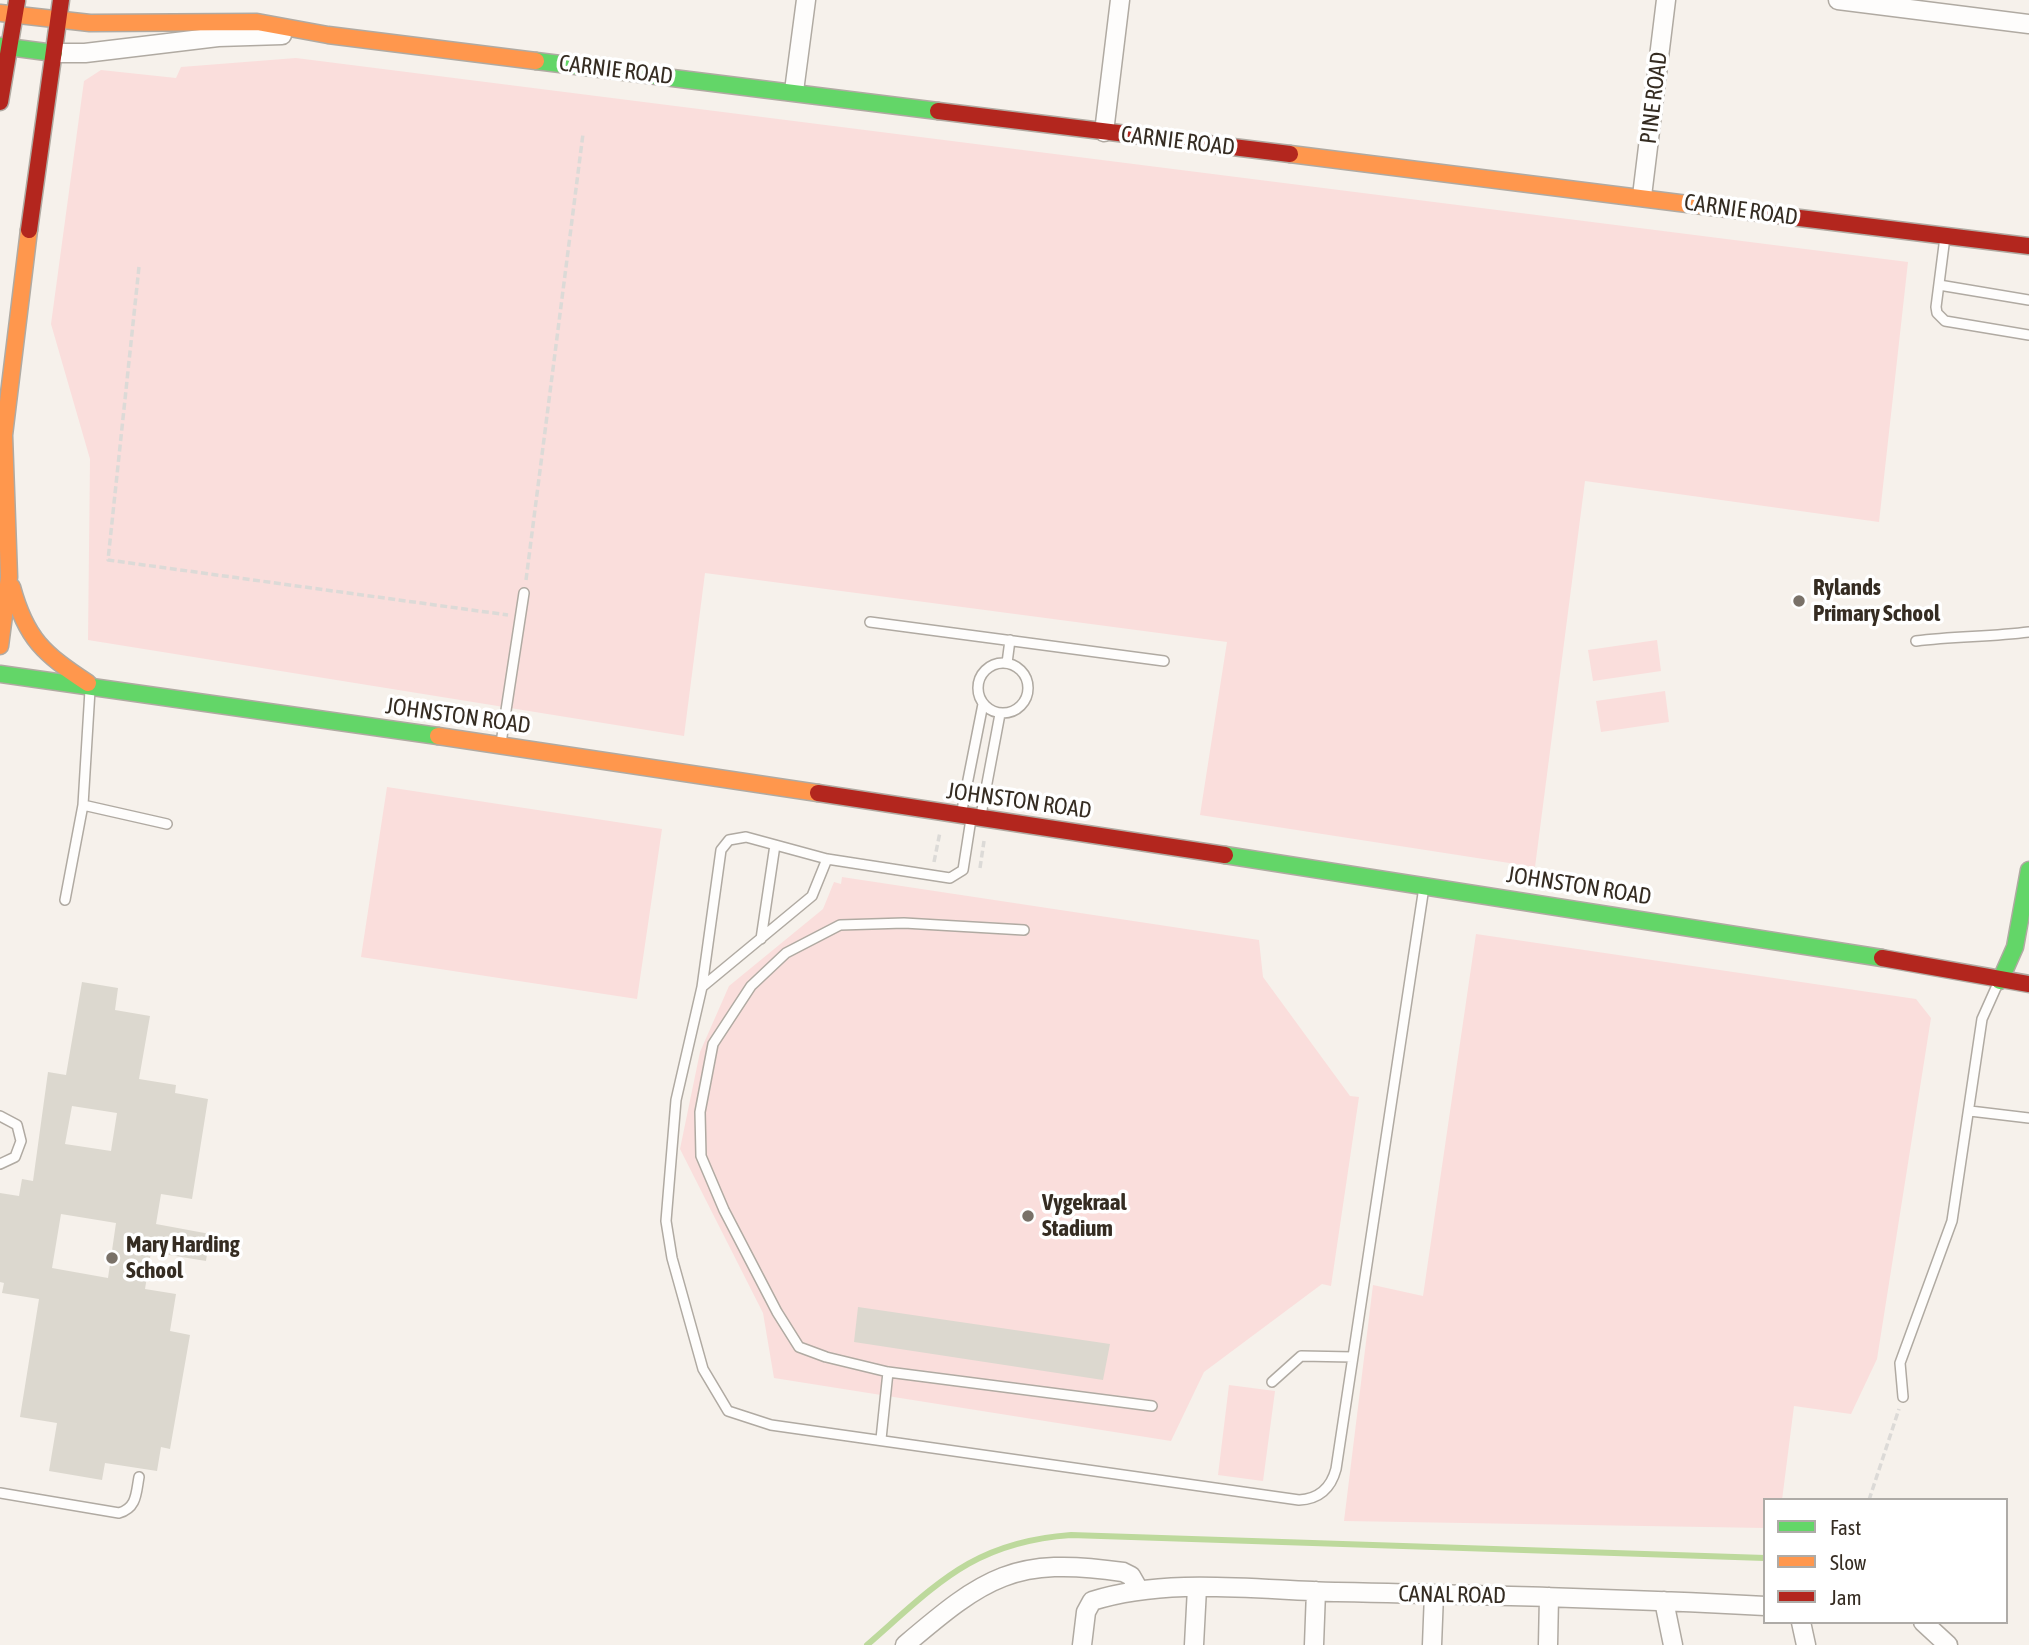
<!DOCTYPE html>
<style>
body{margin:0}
#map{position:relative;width:2029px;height:1645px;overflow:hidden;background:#f6f1eb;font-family:"Asap Condensed",sans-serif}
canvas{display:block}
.legend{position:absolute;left:1763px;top:1498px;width:245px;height:126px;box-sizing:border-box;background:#fff;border:2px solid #aeaba7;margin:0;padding:9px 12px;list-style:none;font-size:21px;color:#352c22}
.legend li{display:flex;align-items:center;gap:14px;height:35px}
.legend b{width:35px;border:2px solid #aeaba7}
</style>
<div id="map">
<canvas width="2029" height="1645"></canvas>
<ul class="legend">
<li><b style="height:9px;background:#63d668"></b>Fast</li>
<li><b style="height:9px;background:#ff974d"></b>Slow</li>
<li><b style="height:9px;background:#b3261e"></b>Jam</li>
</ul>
</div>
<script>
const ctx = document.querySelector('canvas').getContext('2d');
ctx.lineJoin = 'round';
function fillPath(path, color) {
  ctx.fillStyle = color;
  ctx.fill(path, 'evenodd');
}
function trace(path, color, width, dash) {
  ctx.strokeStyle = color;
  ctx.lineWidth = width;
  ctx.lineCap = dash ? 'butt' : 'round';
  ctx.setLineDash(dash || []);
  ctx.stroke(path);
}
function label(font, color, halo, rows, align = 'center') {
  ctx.font = font + ' "Asap Condensed",sans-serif';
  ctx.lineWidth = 7;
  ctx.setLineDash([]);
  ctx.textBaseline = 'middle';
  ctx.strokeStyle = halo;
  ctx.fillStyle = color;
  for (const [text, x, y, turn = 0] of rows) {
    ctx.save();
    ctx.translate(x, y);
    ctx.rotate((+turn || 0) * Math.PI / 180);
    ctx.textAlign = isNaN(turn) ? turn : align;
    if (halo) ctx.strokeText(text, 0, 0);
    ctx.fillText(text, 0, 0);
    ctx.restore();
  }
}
fillPath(new Path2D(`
 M296 58 1908 262 1879 522 1585 481 1535 867 1200 815 1227 642 705 573 684 736 88 640 90 459 51 324 84 81 101 70 176 78 181 67Z
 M1657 640 1661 671 1593 681 1588 650Z
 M1665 691 1669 722 1601 732 1596 701Z
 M387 787 662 829 637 999 361 957Z
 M842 877 1259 940 1263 977 1350 1096 1359 1097 1331 1286 1322 1284 1204 1372 1171 1441 774 1378 763 1313 680 1149 700 1052 729 986 823 909 834 882 841 884Z
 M1476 934 1916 999 1931 1018 1877 1359 1851 1414 1794 1406 1782 1500H1765V1528L1344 1521 1373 1285 1423 1296Z
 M1229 1385 1275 1391 1263 1481 1218 1475Z`), '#fadedc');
trace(new Path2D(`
 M867 1645C937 1584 973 1542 1071 1535L1765 1558`), '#bdd99c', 6);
fillPath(new Path2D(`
 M82 982 118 988 115 1010 150 1016 139 1079 176 1085 175 1093 208 1099 192 1199 161 1194 156 1224 210 1234 206 1261 151 1252 145 1289 176 1294 170 1331 190 1335 170 1449 161 1447 157 1471 105 1463 102 1480 49 1471 57 1423 20 1417 39 1299 2 1293 4 1283 0 1282V1193L19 1196 22 1179 33 1181 48 1072 66 1075ZM72 1106 117 1113 111 1151 65 1144ZM61 1214 116 1223 108 1278 52 1268Z
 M858 1307 1110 1344 1103 1380 854 1342Z`), '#dcd8cf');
const lane = new Path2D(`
 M1945 237 1936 307 1937 313 1945 321 2029 335
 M1939 285 2029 300
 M870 622 1164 661
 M1916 641C1955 636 1991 637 2029 632
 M978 688a25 25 0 1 1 50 0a25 25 0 1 1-50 0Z
 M1007 663 1010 640
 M501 743 524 593
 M83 805 167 824
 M961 815 983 704
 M981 815 1000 714
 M971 819 963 870 950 878 827 859 746 837 729 840 721 850 702 987 676 1100 666 1221 672 1258 703 1369 728 1411 771 1425 1299 1500C1319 1499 1331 1488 1336 1469L1424 887
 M65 900 83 805 90 690
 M1024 930 904 923 840 925 786 953 751 986 713 1044 700 1112 701 1156 724 1210 777 1312 799 1347 826 1357 888 1372 1152 1406
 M761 939 775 845
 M702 987 812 896 827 859
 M1970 1111 2029 1118
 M0 1116 17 1125 21 1141 15 1157 0 1164
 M1272 1382 1301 1356 1353 1357
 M1903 1397 1900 1363 1952 1221 1982 1019 1999 981
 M881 1439 888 1372
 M0 1493 119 1513C137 1508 136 1493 139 1477`);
const street = new Path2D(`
 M1838 0 2029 24
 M54 53H85L218 37 282 35
 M794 91 806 0
 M1104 132 1120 0
 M1642 196 1666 0
 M1664 1601 1673 1645
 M1801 1622 1806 1645
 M1923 1622 1948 1645
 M905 1645C985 1577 1014 1556 1123 1572L1131 1576 1139 1590
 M1082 1645 1086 1612 1092 1601C1168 1577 1256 1590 1335 1592 1478 1595 1622 1598 1765 1606
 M1194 1645 1197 1588
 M1314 1645 1316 1591
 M1432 1645 1434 1594
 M1548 1645 1549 1597`);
const fast = new Path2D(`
 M0 46 54 53
 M536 61 938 111
 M0 674 438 736
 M1225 855 1882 958
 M2000 981 2015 947 2029 870`);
const slow = new Path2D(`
 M0 13 90 23 257 22 328 35 536 61
 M1290 154 1767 214
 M12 587C26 639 44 654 88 683
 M0 646 9 577 4 435 29 230
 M438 736 818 793`);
const jam = new Path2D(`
 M0 102 17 1
 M938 111 1290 154
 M1767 214 2029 246
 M29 230 61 0
 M818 793 1225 855
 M1882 958 2029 984`);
trace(lane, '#b0aaa2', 12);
trace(street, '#b0aaa2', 21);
trace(fast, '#b0aaa2', 19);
trace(slow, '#b0aaa2', 19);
trace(jam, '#b0aaa2', 19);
trace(new Path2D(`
 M139 267 108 560 508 615
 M526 580 583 134
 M934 862 940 832
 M980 868 984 841
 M1869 1500 1899 1409`), '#dcdad7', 3.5, [7, 3.5]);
trace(lane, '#fefdfc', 9);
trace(street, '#fefdfc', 18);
trace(fast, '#63d668', 16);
trace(slow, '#ff974d', 16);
trace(jam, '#b3261e', 16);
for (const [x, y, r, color] of [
 [1799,601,7,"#797168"],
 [1028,1216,7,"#797168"],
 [112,1258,7,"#797168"]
]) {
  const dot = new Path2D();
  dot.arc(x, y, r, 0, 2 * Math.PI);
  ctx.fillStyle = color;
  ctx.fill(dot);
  trace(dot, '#fff', 2.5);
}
label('23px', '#352c22', '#fff', [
 ["CARNIE ROAD",616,70,7],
 ["PINE ROAD",1654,98,-83],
 ["CARNIE ROAD",1178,141,7],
 ["CARNIE ROAD",1741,210,8],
 ["JOHNSTON ROAD",458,716,8],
 ["JOHNSTON ROAD",1019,801,8],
 ["JOHNSTON ROAD",1579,886,9],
 ["CANAL ROAD",1452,1595,1]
]);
label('bold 23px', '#352c22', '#fff', [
 ["Rylands",1813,588],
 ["Primary School",1813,614],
 ["Vygekraal",1042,1203],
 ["Stadium",1042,1229],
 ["Mary Harding",126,1245],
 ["School",126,1271]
], 'left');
</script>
